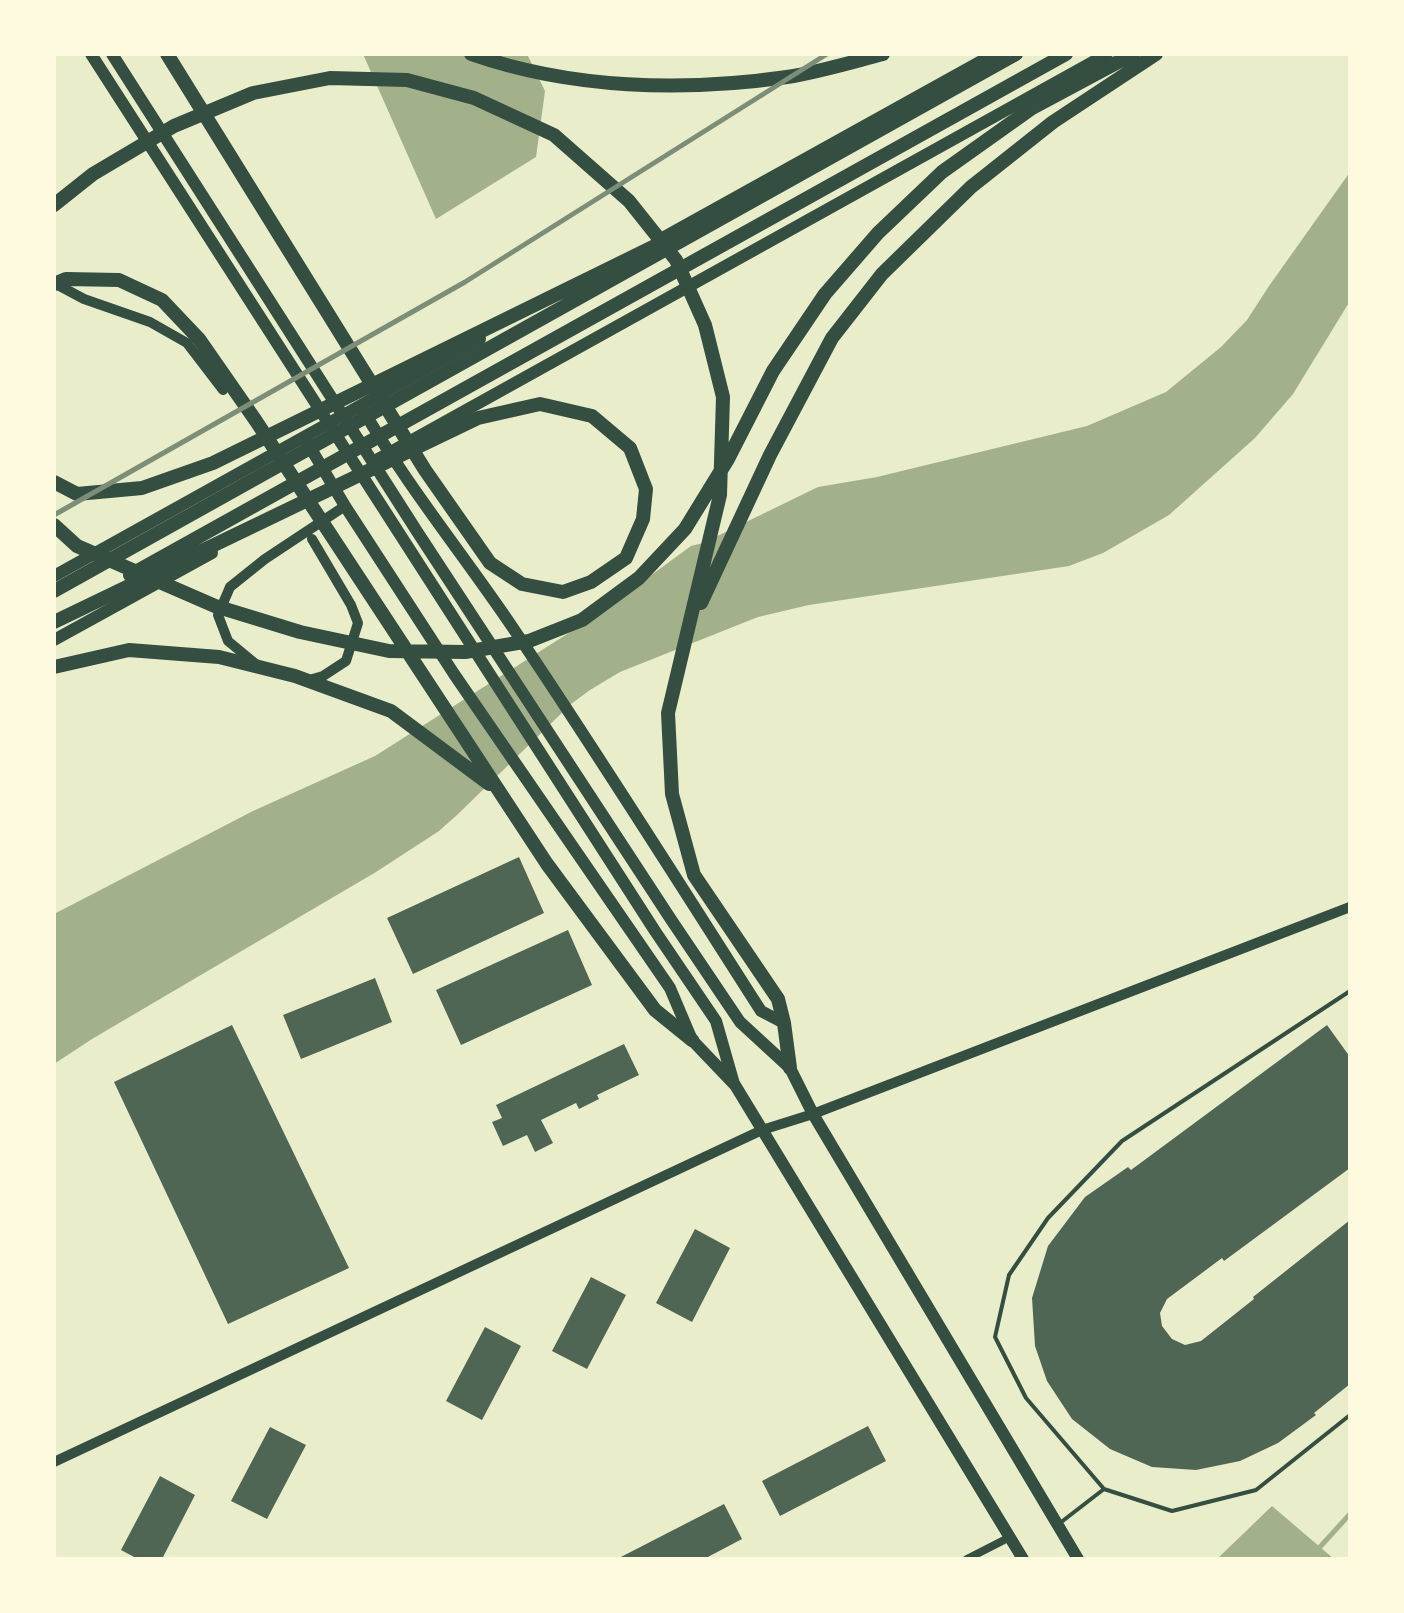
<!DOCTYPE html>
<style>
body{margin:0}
#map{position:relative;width:1404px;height:1613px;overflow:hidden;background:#e9edc9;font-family:"DM Sans",sans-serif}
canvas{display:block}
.frame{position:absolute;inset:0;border:56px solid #fefae0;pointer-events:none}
</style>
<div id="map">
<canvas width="1404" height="1613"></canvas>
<div class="frame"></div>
</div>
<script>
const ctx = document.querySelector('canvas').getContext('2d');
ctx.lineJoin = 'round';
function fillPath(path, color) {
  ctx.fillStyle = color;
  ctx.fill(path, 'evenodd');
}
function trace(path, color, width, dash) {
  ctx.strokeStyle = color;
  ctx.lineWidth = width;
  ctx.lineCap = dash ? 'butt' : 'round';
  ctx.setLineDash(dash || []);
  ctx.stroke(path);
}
fillPath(new Path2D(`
 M363 54H527L545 91 536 157 436 219Z
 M1350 172V301L1293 394 1255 438 1169 515 1103 553 1069 566 809 605 758 617 620 672 590 690 571 704 457 815 439 831 376 872 92 1039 54 1064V914L253 811 375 756 594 617 691 546 703 543 818 487 877 477 1087 426 1166 392 1221 347 1247 320 1269 286Z
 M1272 1506 1334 1559H1217Z`), '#a3b18a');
trace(new Path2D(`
 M1309 1559 1350 1514`), '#a3b18a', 5);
fillPath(new Path2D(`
 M519 857 544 913 413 974 387 918Z
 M568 930 592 985 461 1045 436 990Z
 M375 978 392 1022 301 1059 283 1015Z
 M232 1025 349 1268 228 1324 114 1082Z
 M1327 1025 1350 1057V1168L1224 1261 1222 1258 1167 1299 1160 1313 1162 1326 1172 1339 1185 1345 1201 1341 1254 1299 1253 1297 1350 1220V1384L1314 1413 1316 1415 1278 1443 1240 1461 1196 1470 1152 1467 1110 1449 1072 1419 1047 1381 1035 1346 1032 1298 1048 1246 1085 1197 1128 1167 1131 1170Z
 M624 1044 639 1075 597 1095 599 1099 579 1109 576 1103 541 1120 553 1143 535 1152 527 1135 503 1146 492 1122 502 1118 496 1105Z
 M695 1229 730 1248 692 1322 656 1303Z
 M591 1277 626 1295 587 1369 552 1351Z
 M485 1327 521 1346 482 1420 446 1401Z
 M868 1426 886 1461 780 1516 762 1481Z
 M270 1427 306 1445 267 1519 231 1501Z
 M160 1476 195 1495 162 1559H138L121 1550Z
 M724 1504 742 1539 704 1559H617Z`), '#4f6655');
trace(new Path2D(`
 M1350 991 1122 1141 1048 1218 1009 1275 995 1337 1026 1398 1104 1489 1172 1511 1256 1490 1350 1415
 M1060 1523 1104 1489`), '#344e41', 4);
trace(new Path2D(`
 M967 1559 1010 1537`), '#344e41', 8);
trace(new Path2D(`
 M54 283 84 299 150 322 187 343 223 390
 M257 665 228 641 218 615 230 587 265 559 345 506
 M309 680 323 676 346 661 358 623 351 605 312 539
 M54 1462 762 1130 813 1114 1350 907`), '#344e41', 10);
trace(new Path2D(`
 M91 54 655 931 716 1021 734 1084
 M112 54 418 533 672 921 740 1022 790 1068 813 1114 1078 1559
 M657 241 994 54
 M362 408C407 486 463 554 513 628 598 754 679 883 761 1011L784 1023
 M304 437 345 506 454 674 670 988 692 1040 735 1085 1023 1559
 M378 459 1107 54
 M54 576 480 339
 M54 640 212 553`), '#344e41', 12);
trace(new Path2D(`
 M471 54C571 89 683 92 787 77 819 72 852 62 883 54
 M54 205 93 174 174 126 253 93 330 78 407 80 474 98 554 135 629 201 676 260 705 325 723 397 720 495 668 713 672 794 694 875 778 999 784 1023 790 1068
 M54 284 66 279 119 280 162 300 199 339 256 421 547 864 655 1010 692 1040
 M54 482 77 494 142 488 213 463 667 240
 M54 525 77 546 215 606 300 632 389 651 465 652 529 641 582 620 639 578 685 529 728 459 773 371 825 294 878 233 942 172 1032 108 1133 54
 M130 575 1066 54
 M54 591 1016 54
 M701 603 770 455 832 338 882 274 971 187 1053 122 1156 54
 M54 622 478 418 540 404 592 416 630 448 646 489 643 519 626 558 591 582 563 592 522 584 490 563 425 470 167 54
 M54 667 129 650 219 657 295 676 391 711 489 784`), '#344e41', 14);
trace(new Path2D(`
 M54 515 465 282 827 54`), '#7c8e77', 5);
</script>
